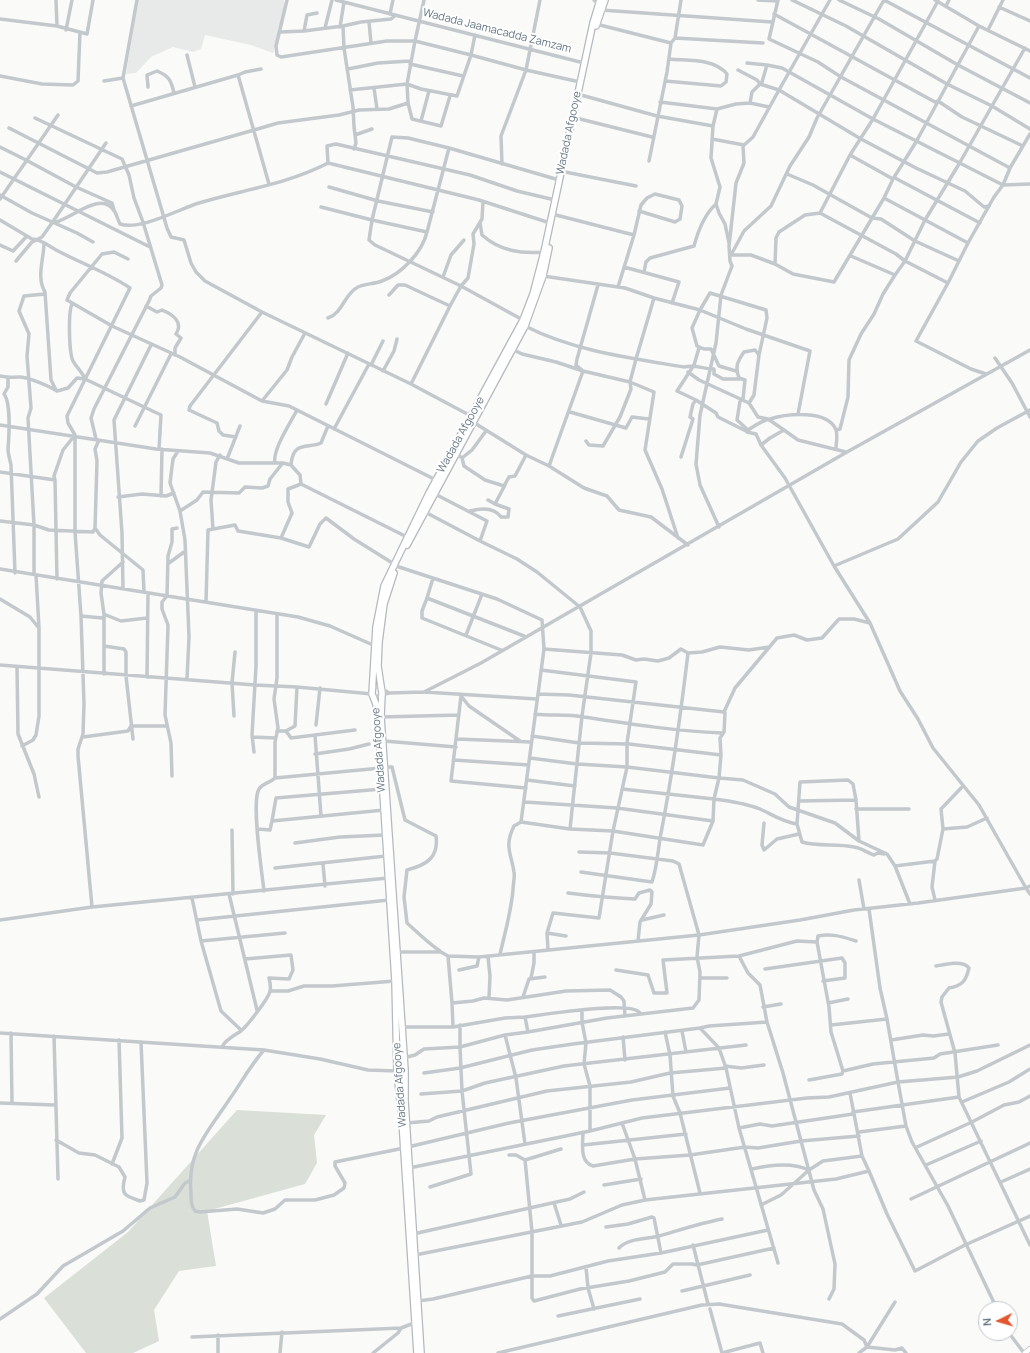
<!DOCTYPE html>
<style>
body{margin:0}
#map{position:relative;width:1030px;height:1353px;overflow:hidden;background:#fafaf8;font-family:Manrope,sans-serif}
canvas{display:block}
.north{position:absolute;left:978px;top:1301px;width:40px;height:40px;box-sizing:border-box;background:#fff;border:1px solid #c1c8cd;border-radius:50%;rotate:265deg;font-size:11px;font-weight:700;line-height:16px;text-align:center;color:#657683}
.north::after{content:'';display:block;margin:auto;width:14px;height:18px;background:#e4572e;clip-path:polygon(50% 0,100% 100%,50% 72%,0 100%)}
</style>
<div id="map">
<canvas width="1030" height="1353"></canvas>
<div class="north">N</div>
</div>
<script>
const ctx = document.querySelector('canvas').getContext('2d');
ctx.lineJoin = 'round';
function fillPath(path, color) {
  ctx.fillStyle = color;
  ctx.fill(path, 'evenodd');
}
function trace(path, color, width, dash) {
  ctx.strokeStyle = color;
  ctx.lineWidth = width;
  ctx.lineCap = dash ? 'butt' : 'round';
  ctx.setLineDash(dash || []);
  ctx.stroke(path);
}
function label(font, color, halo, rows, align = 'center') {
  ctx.font = font + ' Manrope,sans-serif';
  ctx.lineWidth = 4;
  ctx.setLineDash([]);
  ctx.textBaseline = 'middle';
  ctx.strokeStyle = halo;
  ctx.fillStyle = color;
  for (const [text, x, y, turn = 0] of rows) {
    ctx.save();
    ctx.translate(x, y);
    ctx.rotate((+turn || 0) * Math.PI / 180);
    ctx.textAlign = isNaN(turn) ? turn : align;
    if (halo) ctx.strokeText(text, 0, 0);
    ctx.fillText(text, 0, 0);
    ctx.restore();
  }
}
fillPath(new Path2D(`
 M138 0H284L283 20 273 53 251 45 205 35 201 49 193 52 173 47 151 57 136 73 126 74Z`), '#e8e9e9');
fillPath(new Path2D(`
 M237 1110 326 1115 314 1135 317 1163 305 1184 207 1211 216 1266 179 1271 154 1310 159 1341 133 1353H86L44 1298 128 1232Z`), '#dadfd7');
const secondary = new Path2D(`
 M1025 1353 1030 1349`);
const trunk = new Path2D(`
 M596 26 605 0
 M407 545 525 326 543 276 549 248
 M394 573 384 604 379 642 378 666 382 693 381 717 405 1070V1101L421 1353
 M417 1353 402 1121 397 1071 395 981 380 746 376 704 372 694 376 627 384 586 429 493 523 320 533 294 544 252 593 23 600 0`);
trace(secondary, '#b3babf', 6);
trace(trunk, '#b4b9bd', 8);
trace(new Path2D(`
 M56 0 57 26
 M287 0 276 46 277 55 281 57 387 41H415L424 0
 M336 0 584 63
 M594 0 598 4
 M758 0 777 1
 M778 0 769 39 818 62 841 77 1010 168
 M792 0 846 26 947 84 992 106 1030 129
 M830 0 779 90 861 139 916 168 965 191 984 207 989 206
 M839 0 879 19 958 65 1030 103
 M884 0 1030 78
 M935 0 979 26 1030 51
 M946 6 949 0
 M999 7 1030 21
 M601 10 772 22
 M317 13 307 15 304 31 343 26
 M390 14 393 0
 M774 14 935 102 938 101 962 117 1023 146
 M0 19 57 26 87 34 93 0
 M369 22 371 43
 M596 24 671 43
 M340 27 344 2
 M325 28 332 0
 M66 30 72 0
 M988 30 1003 0
 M280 32 304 31
 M475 35 471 55 415 41 407 84 421 89 457 96 471 55 526 70 540 0
 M675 38 763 43
 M187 55 195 87
 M747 63 767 65 762 82 752 92 750 103
 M410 64 463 76
 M767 65 782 68 873 119 1003 185 1010 168 1030 134
 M261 69 245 72 238 75 269 184
 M348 69 378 63 410 61
 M0 76 42 84 73 85 78 81 80 32
 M123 78 137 0
 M104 81 123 78 167 228 171 237 184 240 191 263 196 272 205 281 262 312 411 384 471 416
 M665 81 721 86 726 82 727 74C714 58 688 61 669 59
 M148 87 147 75 157 71C169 76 171 80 174 93
 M374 88 377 109
 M581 95 657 116 713 126
 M660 102 717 109 736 104 750 103 769 107
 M408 103 412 119 441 126 450 96
 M131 106 238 75
 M717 109 713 126 711 158 720 187 716 204 719 213 725 224 729 243
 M35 118 122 159 129 175 134 198 143 222 162 285 161 288 151 296 149 301 94 409 91 418 96 439
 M576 118 652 137
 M421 121 429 91
 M9 128 97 173 107 172 254 130 278 123 339 115 359 110 389 109 408 103 407 84 350 90
 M355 135 372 129
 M712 139 744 145
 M0 147 26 160 76 187 112 203 114 210
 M449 148 427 232 372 220 369 240 375 245 461 286 523 320
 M354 149 356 143 354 127 353 107 344 48 343 26 361 22 391 19 396 15
 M850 155 873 119 938 1
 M649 161 667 72 671 43 675 38 681 0
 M328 163 327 146 336 144 470 175 517 191 555 200
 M502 164 501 136 526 70 580 82
 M0 172 150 247
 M565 172 636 186
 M787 174 813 185 872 218 881 219 915 241 959 261
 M895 178 980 223
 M893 179 916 142 979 26
 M329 187 378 201 433 212
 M0 195 32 213 77 233 93 242
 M0 199 58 115
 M321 207 372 220 392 137 408 138 449 148 559 180
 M820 213 896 254 905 261 895 275 851 256
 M556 215 634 235
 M0 220 32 239C42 239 51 248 60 252 83 264 108 273 130 288L67 416 68 423 75 435V532L81 616 84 704 83 734 78 749V756L92 907
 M52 223 106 143
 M480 223 482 235C500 251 521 254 544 252
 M44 243C44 259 36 277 45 292L51 380 56 390
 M968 243 948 283 905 261 925 220 959 164 1025 48
 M0 245 13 251 27 236
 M731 255 744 231 771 206 790 166 809 137 817 118 884 0
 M731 255H751L775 264 793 274 834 282 884 198
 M128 259 114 252 102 254 70 293 67 300 112 326 180 357 262 401 289 406 436 480
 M16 261 32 242 42 237 52 223C70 221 101 188 115 212 117 216 118 220 120 224 140 231 179 209 199 203 242 190 288 184 328 163L479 200 550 223
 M775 264 776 238 779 232 805 215 820 213 850 155 893 179 884 198 968 243 994 197 1003 185 1030 184
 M624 267 679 282 672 303
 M644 272 646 262 650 258 694 246C698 231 705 214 716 204
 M543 276 625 288 654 298 700 310 746 329 810 351 798 414
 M443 277 451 255 464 240
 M948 283 916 341 971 369 986 374
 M618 287 634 235 641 205 647 198 655 194 679 200 682 206 680 219 675 222 639 211
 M389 295 398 285H405L450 306
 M72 304C68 312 69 353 73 361 76 367 82 371 85 379
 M146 306 157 312 162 310C172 314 184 322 176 334L181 338 175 348V355
 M328 318C343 313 344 294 358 287 364 284 374 284 382 281 401 274 422 253 427 232
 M525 326C574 351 630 358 684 367 697 364 701 369 714 369V374L723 379H740
 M512 349 522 354 556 362 583 371 576 365 577 359 598 285
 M995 358 1012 383 1030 417
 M371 365 383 341
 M383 371 394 351 397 339
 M736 371 719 366 711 349H704L697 346 692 328 700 310 710 293 766 310 767 318 759 355
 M688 372 699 380 749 403 758 417 768 419 784 430
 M0 376C7 378 11 377 19 377 28 377 49 386 57 391L68 388 77 378 85 379 161 415 159 449
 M8 378V387L4 394C11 403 9 437 8 449 8 454 10 460 11 465L15 573
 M411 384 450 306 461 286 468 278 474 244 473 234 482 219 483 202
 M696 400 716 413 718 417 746 431
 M262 401 287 370 292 357 305 333
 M326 404 348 353
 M570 412 626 428 632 417 649 419
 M473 422 526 455 549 466 584 488 607 496 619 510 651 517 688 545
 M0 425 156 449 210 453 239 463H283L291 465 300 475 301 484 288 489V502L292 513 281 538 238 531 235 525 208 530 206 602
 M135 426 171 354
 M334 429 369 364
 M748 430C755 426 762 420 770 419 786 414 828 409 836 430 838 435 836 443 836 449
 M836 430 840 429 848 397 849 360 861 334 874 314 883 294 895 275
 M236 437 223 435 219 431 217 423 189 410 190 406 262 312
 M586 441 589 445 603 446 620 417 631 389 630 382 636 359 654 298
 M761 445 770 438 784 430 798 440 846 452
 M178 451 173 459 170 483 180 511 185 540 189 637 187 679
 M456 453 462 458 464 466 485 480 504 486 509 477 515 476 526 455
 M681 457 693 419 690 417 693 404 696 400 677 391 694 365 699 348
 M462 458 472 450 486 431
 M227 459 240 426
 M275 463C272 450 291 422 297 410
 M291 465C293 440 308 449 321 443L328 426
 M549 466 583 371 630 382 654 392 645 450 662 489 678 538
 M0 472 55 480 54 476 63 450 75 435
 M55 480 57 579
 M301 484 407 537
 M161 496 162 449
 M118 497 142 494 166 496 174 493
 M488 500 495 504 505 485
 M180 511 197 500 203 492 239 493 245 487 262 488 268 486 270 479 282 464
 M470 511C481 508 494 507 501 517H508L509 509 495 504
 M425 512 480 541
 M0 521 34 525 49 530 93 532 95 528 97 461 95 449 99 440
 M719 527 700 485 696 464 700 415 716 343 721 295 732 266 730 261 729 246 736 183 744 163 743 146 753 137 779 90 760 84 757 80 738 70
 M95 528 100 535 143 570 144 592
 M213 529 211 500 216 462 220 455
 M281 538 309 547 320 524 326 518 354 539 394 564
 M169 563 184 552
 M396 566 497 599 542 620 544 649 521 822 570 829 582 716 591 653V631L580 607 537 572 517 559 480 541 487 521 435 494
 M834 566 898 539 938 502 961 462 978 441 997 428 1030 410
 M0 569 298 617 330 626 373 645
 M34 574V525L28 418 31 408 27 356 29 334 19 311 24 296 45 294
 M433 578 427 598 524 636
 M123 589 122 533 114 420 151 345
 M427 598 422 611V618L501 650
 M0 599 30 617 38 627
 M81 616 102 618 106 615 121 621 147 618
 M466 635 482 594
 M104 646 124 649 126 652V676L133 739
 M544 649 622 655 636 660 644 659 658 661 669 658 681 649 688 653 702 652 720 647 749 650 769 647
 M0 665 255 685 297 687 372 694
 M17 667 18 734 34 774 39 797
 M541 670 636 682 627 743V767L613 831 599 918 553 913 547 933 548 950
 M104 674V614L101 593 102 581 123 562
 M147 677 148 593
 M373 687 381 688 389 693
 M424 692 481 663 847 452 1030 350
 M538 694 569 695 724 712
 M374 697 389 693 424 692 537 699
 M535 714C551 716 568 714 584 717 630 724 675 731 722 733
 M234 716 232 683 235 652
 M381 717 459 715
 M316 725 320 688
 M277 731H286L295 726 297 687
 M286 731 291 738 355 730
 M315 735 321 816
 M532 736 579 743 629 744 721 755 719 778 743 780 775 794 789 807 835 823 859 841 887 854 895 866 910 904
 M83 737 128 731 131 726H167
 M252 737 276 738
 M457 739 531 742
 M384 741 456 747
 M520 741 469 706 461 696 451 781 526 788
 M22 746 33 740 36 735 39 716V628L36 575
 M254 752 252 735 256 666V612
 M315 754 349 749 369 744
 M721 755 720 738 724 732 725 713 724 712 735 688 777 638 794 635 807 640 822 638 839 619H854L870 623
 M530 758 577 764 627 767 719 778 714 799 622 789
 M454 760 529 765
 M386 767H392L405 820 436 836C439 858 426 865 407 870L404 897 407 923C418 933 428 943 440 951
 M172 776 171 743 165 715 168 625 162 609V602L167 596 168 556 172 542V529L177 528
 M275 778 381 768
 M527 780 575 786
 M799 801 856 800
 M525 802 617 808 713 821 714 799C730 801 745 803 760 809 773 815 783 822 797 824L802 842C818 847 837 843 854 847 862 848 867 853 874 855L878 853 884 854
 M856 809H909
 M272 821 276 798 382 789
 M764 823 762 845 764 850 777 839 799 834
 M797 824 800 782 848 780 853 784 856 800 859 841
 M258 829 270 830 272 821 384 810
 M570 829 613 831 703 845 713 821
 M943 829 967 827 987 818
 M232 830 233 894
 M295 843 340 837 385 835
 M935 861 932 887 935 900
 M323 864 325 886
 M895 866 935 861 937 859 943 829 941 809 963 786
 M275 868 386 856
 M581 872 652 882C658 864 658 846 662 828 673 770 681 712 688 653
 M859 880 864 909
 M1030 886 1026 888 1030 894
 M264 891C262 873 251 801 259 789 263 783 270 783 275 778V742L278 728 274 699 277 678V614
 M568 893C591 896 613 898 635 899L639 893 650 890 652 892 651 904 640 922 638 941
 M229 894 257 1010
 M192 898 201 941 221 1011 241 1030
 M869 909 880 988 887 1019
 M0 920 92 907 388 878
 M197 920 389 900
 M642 920 664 915
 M547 933 566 936
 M201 941 285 933
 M398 952H441L448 956 479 957 699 935 800 920 854 910 918 903 1026 888 979 805 933 748 918 719 900 691 870 623 834 566 785 478 761 445 756 434 747 432 748 430 737 420 740 401 743 399 745 380 739 378C735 367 737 362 744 352L755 350 759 355 754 395 749 403
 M500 954C505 933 511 912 513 890 513 884 515 877 514 872 511 853 504 846 514 826L521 822
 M448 956 452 1003
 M739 956 748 973 760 985 767 1022 783 1073 814 1190 823 1209 835 1264 834 1289 829 1299
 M488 957 490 976 489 998
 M936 966C946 964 963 960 969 968 966 981 962 986 949 988L942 997 941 1002 955 1053 959 1097 1030 1245
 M765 969 842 958 845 963V978L823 981
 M459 970 477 966 479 957
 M616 970 648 975 654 993H667L663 960 739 956 797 941 817 942
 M531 978 534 963V952
 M700 978H727
 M270 991H288L304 986H332L395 981
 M523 997 529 979 545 977
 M828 1003 848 999
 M763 1007 781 1004
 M582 1010V1022L586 1043 584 1064 590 1086V1131
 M460 1025V1047L505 1035 528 1032 525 1017C542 1015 632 1000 640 1013
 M831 1025 887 1019 898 1082 958 1077 977 1071 1030 1045
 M401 1027H453L505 1018 525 1017
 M453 1027 452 1003 473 1001 484 998 507 1000 566 991 610 990 621 997 624 1001 625 1016
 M700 1028 709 1026 767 1022
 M682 1031 686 1052
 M528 1032 607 1018 693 1008 699 1000 700 972 697 957 699 935 679 864 673 861 610 853 579 852
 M665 1032 670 1055 673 1096 680 1113 700 1193
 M0 1033 264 1050 320 1059 368 1070 397 1071
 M11 1033 12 1103
 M505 1035 516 1078 525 1144
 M54 1036 58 1179
 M623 1037 625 1060
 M891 1040 923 1035 933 1036 949 1034
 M222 1047C226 1039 234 1036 241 1031 247 1026 269 998 270 991 271 987 270 982 269 978L289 979 293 970 291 955 245 959
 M264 1050C250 1066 241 1083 229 1100 207 1133 187 1152 191 1193 191 1200 191 1206 195 1211L200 1212 237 1209 263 1213 275 1209 285 1200H315L334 1195 344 1188 345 1183 335 1166V1162L404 1148
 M403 1058 415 1055 424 1049 460 1047 462 1091 421 1094
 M725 1066 741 1068 764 1065
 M843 1071 831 1032 829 1007 817 942 818 936C832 933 843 937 856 941
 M424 1073 460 1068 532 1050 573 1044 700 1028 719 1048 726 1068 739 1128 778 1263
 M809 1080 842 1074 843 1071 873 1064 934 1058 940 1054 998 1045
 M850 1093 862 1156 869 1171
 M962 1102 1009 1082 1030 1069
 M0 1103 55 1105
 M853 1112 959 1097
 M407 1123 429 1121 437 1117 547 1091 631 1082 670 1073 726 1068
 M622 1123 635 1159 645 1200
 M739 1128 760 1124 772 1126 853 1114
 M583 1132C583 1143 579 1162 593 1166L635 1159 690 1155 745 1147 758 1148 801 1141 859 1136
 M859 1132 906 1126
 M56 1140 79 1153 95 1155 119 1167 125 1177C120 1195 125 1196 140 1201L144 1200 147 1183 141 1042
 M583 1145 686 1134
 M408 1147 509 1123 632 1100 730 1088
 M917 1147 972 1122 1004 1105 1019 1102 1030 1096
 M509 1155H516L525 1160 532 1232V1298L534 1301 580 1289 629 1281 665 1272 673 1264H692L697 1265 774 1248
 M525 1160 561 1149
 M112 1164 122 1138 119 1040
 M926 1165 981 1141
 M409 1168 590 1131 642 1118 807 1098 829 1097 898 1082 906 1126 912 1142 948 1206 997 1309
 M752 1169C769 1165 792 1162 809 1170
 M1001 1182 1030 1169
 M604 1185 641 1179
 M430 1187 471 1174 462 1091 485 1083 564 1066 746 1045
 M911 1199 1030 1143
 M554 1203 561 1225
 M761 1205 781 1195 809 1170 823 1161 862 1156
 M606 1227 628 1224 652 1217 654 1218 661 1253
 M413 1234 570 1199 584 1192
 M693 1245 708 1304
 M619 1248C628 1238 647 1239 659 1236 680 1230 701 1223 722 1219
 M415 1255 582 1222 622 1205 645 1200 836 1179 869 1171 887 1214 915 1271 965 1245 1030 1216
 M586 1267 588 1288 594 1309
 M682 1291 750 1275
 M418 1301 433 1299 532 1276H550L608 1261 661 1253 768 1230
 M710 1309 722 1353 760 1343 763 1353
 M558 1316 640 1299
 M0 1319 37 1294 63 1266 123 1231 150 1208 175 1197 185 1183 189 1181
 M1009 1333 1024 1353
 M192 1337 401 1328 414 1323
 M218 1353V1335
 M280 1353 282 1332
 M373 1353 398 1333 401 1328
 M498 1353 702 1305 719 1304 842 1324 864 1340 867 1347 895 1350 902 1348 906 1353
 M859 1353 867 1347 895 1302`), '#c3c8cc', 3.5);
trace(secondary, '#fff', 4.5);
trace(trunk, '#fff', 5.5);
label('11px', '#657683', '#fff', [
 ["Wadada Jaamacadda Zamzam",497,31,14],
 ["Wadada Afgooye",569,133,-78],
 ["Wadada Afgooye",461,435,-61],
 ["Wadada Afgooye",379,750,-94],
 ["Wadada Afgooye",400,1085,-94]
]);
</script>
